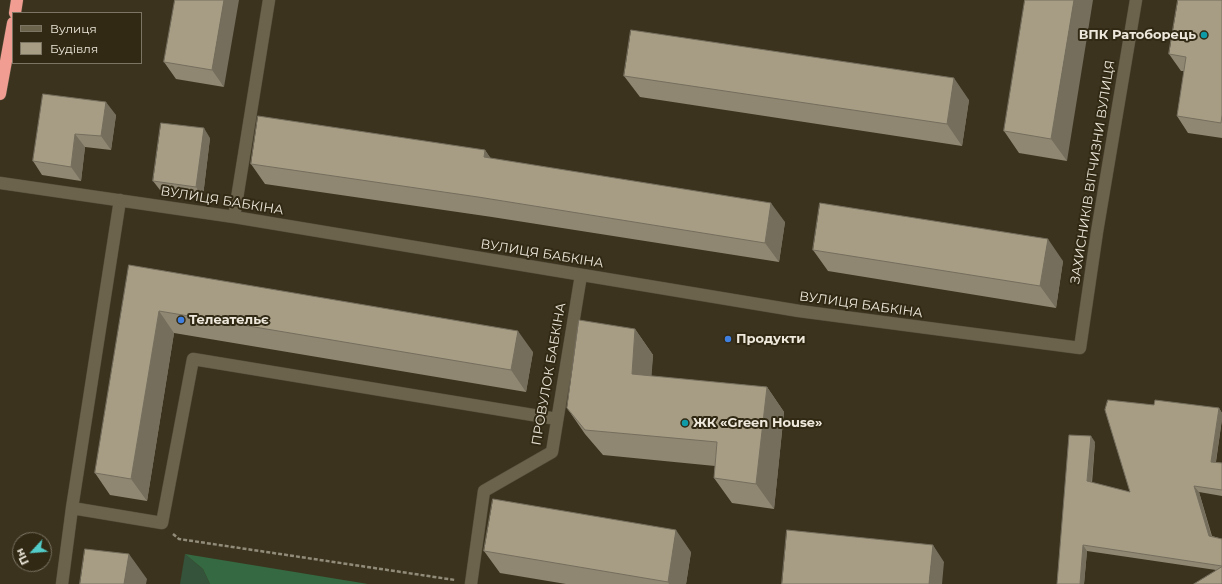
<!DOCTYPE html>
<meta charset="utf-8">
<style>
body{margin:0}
#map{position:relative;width:1222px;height:584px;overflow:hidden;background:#3b331e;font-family:Montserrat,sans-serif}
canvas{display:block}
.legend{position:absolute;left:12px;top:12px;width:130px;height:52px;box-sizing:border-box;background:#312914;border:1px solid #7c7564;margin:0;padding:5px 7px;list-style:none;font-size:12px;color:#ede8db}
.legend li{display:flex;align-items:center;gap:8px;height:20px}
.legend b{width:20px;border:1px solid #7c7564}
.north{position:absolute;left:12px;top:532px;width:40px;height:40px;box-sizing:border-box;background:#312914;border:1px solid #7c7564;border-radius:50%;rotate:244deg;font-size:11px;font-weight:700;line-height:16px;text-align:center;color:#ede8db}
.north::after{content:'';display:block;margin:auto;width:14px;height:18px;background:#53cdca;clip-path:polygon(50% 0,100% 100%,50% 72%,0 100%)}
</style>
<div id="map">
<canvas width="1222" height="584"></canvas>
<ul class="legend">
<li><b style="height:5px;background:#6c634c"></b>Вулиця</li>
<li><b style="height:11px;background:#a79d85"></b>Будівля</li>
</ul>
<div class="north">Пн</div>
</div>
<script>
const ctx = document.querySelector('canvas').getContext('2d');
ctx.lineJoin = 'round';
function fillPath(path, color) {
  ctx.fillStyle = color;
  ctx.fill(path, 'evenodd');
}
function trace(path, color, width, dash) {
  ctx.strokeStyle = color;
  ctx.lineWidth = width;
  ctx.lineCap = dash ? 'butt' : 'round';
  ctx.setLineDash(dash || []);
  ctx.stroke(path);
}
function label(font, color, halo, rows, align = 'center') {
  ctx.font = font + ' Montserrat,sans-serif';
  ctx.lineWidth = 4;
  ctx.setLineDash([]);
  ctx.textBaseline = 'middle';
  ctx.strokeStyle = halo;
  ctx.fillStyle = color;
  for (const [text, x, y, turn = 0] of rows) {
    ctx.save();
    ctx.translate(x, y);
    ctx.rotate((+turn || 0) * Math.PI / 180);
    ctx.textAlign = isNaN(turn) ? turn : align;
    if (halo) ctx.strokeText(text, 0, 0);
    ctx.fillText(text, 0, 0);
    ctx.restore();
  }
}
fillPath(new Path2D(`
 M185 554 203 569 210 584H180Z`), '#34533a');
fillPath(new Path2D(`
 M185 554 368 584H210L203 569Z`), '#356941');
const minor = new Path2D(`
 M0 183 234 217 799 311 1080 348 1097 232 1136 0
 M120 200 72 508 162 523 193 359 557 419
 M234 217 269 0
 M62 584 72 508
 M471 584 484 491 552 452 581 275`);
const highway = new Path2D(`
 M15 13 17 0
 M0 94 13 23`);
trace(minor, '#57503d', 13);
trace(highway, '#57503d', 13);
trace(new Path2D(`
 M173 534 179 539 455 580`), '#918b79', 2.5, [4, 2]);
trace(minor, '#6c634c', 12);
trace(highway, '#f29d91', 12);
fillPath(new Path2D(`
 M175 0 224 87 176 79 164 62Z
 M1025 0 1067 161 1019 153 1004 131Z
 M1222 0V138L1188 133 1177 116 1184 71H1181L1169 54Z
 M624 76 969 100 962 146 640 97Z
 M43 94 116 115 111 150 85 147 81 181 42 175 33 161Z
 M210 138 203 196 160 190 153 181Z
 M485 150 491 159 785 222 779 262 492 217 265 184 251 164Z
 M813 250 1063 261 1056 308 828 271Z
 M129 265 533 352 526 392 174 333 147 501 110 495 95 473Z
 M635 329 653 355 651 376 767 387 784 412 774 509 732 503 714 478 715 466 603 455 585 434 567 408Z
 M1154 405 1219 408 1222 413V419L1216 462 1222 463V496L1199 492 1212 536 1222 539V584L1216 570 1087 551 1084 584H1057L1095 442 1092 483 1130 492Z
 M484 551 691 552 686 584H566L500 573Z`), '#908772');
fillPath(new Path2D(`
 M224 0H239L224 87 212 70Z
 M1074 0H1093L1067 161 1051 139Z
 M954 78 969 100 962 146 947 124Z
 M106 102 116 115 111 150 101 136Z
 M204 128 210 138 203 196 196 187Z
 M75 134 85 147 81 181 71 167Z
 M485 150 498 169 484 157Z
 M771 203 785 222 779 262 765 243Z
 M1048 239 1063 261 1056 308 1040 286Z
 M159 311 174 333 147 501 131 479Z
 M635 329 653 355 650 399 632 374Z
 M518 331 533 352 526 392 511 370Z
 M767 387 784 412 774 509 756 484Z
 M1219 408 1222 413V419L1215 467 1211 462Z
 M1091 436 1095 442 1091 487 1087 481Z
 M1194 486 1199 492 1213 542 1209 536Z
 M676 530 691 552 686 584H669L668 582Z
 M933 545 944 562 942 584H929Z
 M1083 545 1087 551 1084 584H1080Z
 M129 554 147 579 146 584H124Z`), '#756e5d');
const building = new Path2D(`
 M175 0H224L212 70 164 62Z
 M1025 0H1074L1051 139 1004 131Z
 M1178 0H1222V115L1221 123 1177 116 1186 57 1169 54Z
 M631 30 954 78 947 124 624 76Z
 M43 94 106 102 101 136 75 134 71 167 33 161Z
 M258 116 485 150 484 157 771 203 765 243 478 197 251 164Z
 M161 123 204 128 196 187 153 181Z
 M820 203 1048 239 1040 286 813 250Z
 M129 265 518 331 511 370 159 311 131 479 95 473Z
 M579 320 635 329 632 374 767 387 756 484 714 478 717 442 585 430 567 408Z
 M1108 400 1154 405 1155 400 1219 408 1211 462 1222 463V490L1194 486 1209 536 1222 539V566L1083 545 1080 584H1057L1069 435 1091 436 1087 481 1130 492 1105 410Z
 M493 499 676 530 668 582 484 551Z
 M787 530 933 545 929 584H782Z
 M85 549 129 554 124 584H80Z
 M1222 567V584H1194Z`);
fillPath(building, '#a79d85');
trace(building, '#756e5d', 1);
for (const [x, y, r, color] of [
 [1204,35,4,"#0f9aa8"],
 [181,320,4,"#3f7fe0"],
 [728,339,4,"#3f7fe0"],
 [685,423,4,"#0f9aa8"]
]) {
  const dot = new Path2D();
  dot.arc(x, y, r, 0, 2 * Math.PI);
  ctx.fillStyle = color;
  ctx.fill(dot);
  trace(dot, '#312914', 1.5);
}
label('bold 13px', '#ede8db', '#312914', [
 ["ВПК Ратоборець",1196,35,"right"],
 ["Телеательє",189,320],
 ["Продукти",736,339],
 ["ЖК «Green House»",693,423]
], 'left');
label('13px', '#ede8db', '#312914', [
 ["ЗАХИСНИКІВ ВІТЧИЗНИ ВУЛИЦЯ",1093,172,-81],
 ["ВУЛИЦЯ БАБКІНА",222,201,9],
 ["ВУЛИЦЯ БАБКІНА",542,254,9],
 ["ВУЛИЦЯ БАБКІНА",861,305,8],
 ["ПРОВУЛОК БАБКІНА",549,374,-80]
]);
</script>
